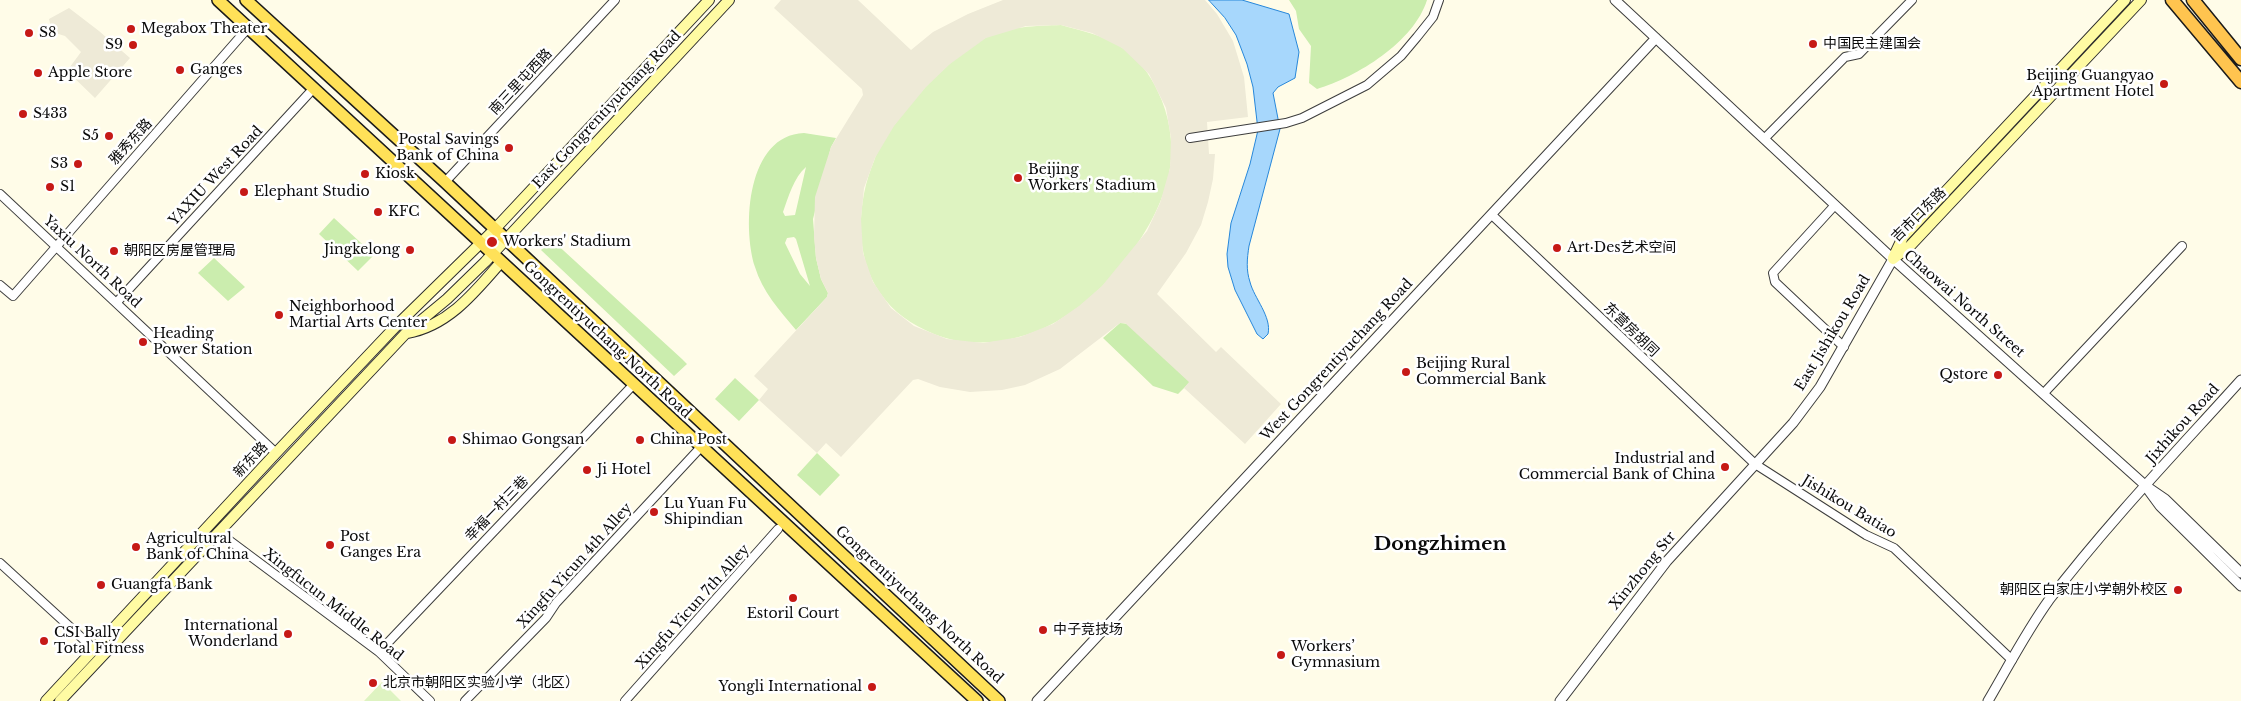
<!DOCTYPE html>
<meta charset="utf-8">
<style>
body{margin:0}
canvas{display:block;background:#fffce8}
</style>
<canvas width="2241" height="701"></canvas>
<script>
const ctx = document.querySelector('canvas').getContext('2d');
ctx.lineJoin = 'round';
function fillPath(path, color) {
  ctx.fillStyle = color;
  ctx.fill(path, 'evenodd');
}
function trace(path, color, width, dash) {
  ctx.strokeStyle = color;
  ctx.lineWidth = width;
  ctx.lineCap = dash ? 'butt' : 'round';
  ctx.setLineDash(dash || []);
  ctx.stroke(path);
}
function label(font, color, halo, rows, align = 'center') {
  ctx.font = font + ' "Libre Baskerville","Noto Sans SC",serif';
  ctx.lineWidth = 5;
  ctx.setLineDash([]);
  ctx.textBaseline = 'middle';
  ctx.strokeStyle = halo;
  ctx.fillStyle = color;
  for (const [text, x, y, turn = 0] of rows) {
    ctx.save();
    ctx.translate(x, y);
    ctx.rotate((+turn || 0) * Math.PI / 180);
    ctx.textAlign = isNaN(turn) ? turn : align;
    if (halo) ctx.strokeText(text, 0, 0);
    ctx.fillText(text, 0, 0);
    ctx.restore();
  }
}
fillPath(new Path2D(`
 M1289 0H1427C1414 42 1357 77 1317 89L1309 83 1311 46 1299 29 1296 11Z
 M804 133 836 138 831 147 813 219 816 258 821 279 828 293 827 297 796 330C780 311 762 291 755 267 742 226 747 135 804 133ZM806 167 795 215 785 216 783 212C788 198 794 177 806 167ZM794 237 796 239 810 286 800 274 785 243 787 238Z
 M334 218 374 255 358 271 319 234Z
 M552 240 682 359 687 364 674 376 541 250Z
 M214 258 245 287 228 301 198 273Z
 M1120 323 1129 324 1190 382 1178 394 1153 386 1103 338Z
 M735 378 759 400 739 421 715 399Z
 M817 453 840 475 820 496 797 475Z`), '#cbedae');
fillPath(new Path2D(`
 M1061 25C1082 31 1103 35 1121 47 1138 58 1150 74 1158 92 1169 114 1174 143 1170 168 1161 226 1104 298 1052 324 1016 343 971 349 934 334 911 324 894 313 880 293 854 256 857 201 874 161 890 120 946 59 985 38 1006 26 1037 26 1061 25Z
 M382 682 401 701H364Z`), '#def3c1');
fillPath(new Path2D(`
 M781 0H858L911 50 933 32 968 14 1003 0H1205L1217 14 1233 41 1244 77 1248 117 1207 122 1209 154H1215L1213 179 1208 202 1201 225 1186 253 1157 294 1216 352 1221 347 1281 404 1245 444 1184 388 1189 382 1125 323H1120L1060 369 1025 385 1002 390 970 392 940 387 918 379 913 380 841 457 826 443 817 453 759 400 768 389 754 376 827 297 828 293 821 279 816 258 814 237 815 197 831 147 863 95 862 89 774 8ZM1061 25 1092 33 1122 48 1149 74 1166 108 1171 138 1170 168 1160 203 1147 231 1102 286 1079 306 1053 324 1020 337 983 343 947 339 914 326 891 308 873 282 863 253 861 219 864 188 875 158 894 126 926 87 950 64 986 38 1026 26Z
 M69 8 99 31 130 58 95 98 67 71 81 52 65 36 52 32 49 19Z`), '#eeead7');
const water = new Path2D(`
 M1209 0H1242L1289 14 1299 52 1295 78 1278 87 1273 93 1280 129 1249 246C1247 259 1246 270 1250 282 1254 298 1272 317 1268 334L1263 339 1257 334 1235 290 1228 267 1227 254 1231 223 1250 164 1258 130 1253 87 1247 64 1236 35 1225 18Z`);
fillPath(water, '#a7d7fc');
trace(water, '#2787da', 1);
const minor = new Path2D(`
 M1190 138 1286 123 1302 118 1367 85 1401 56 1417 37 1433 17 1439 0
 M1765 138 1845 57 1859 54 1912 0
 M445 182 615 0
 M0 194 276 453
 M1835 205 1773 273 1775 282 1844 347
 M1492 215 1755 464 1866 535 1894 548 2012 660
 M0 285 13 296 248 28
 M117 302 313 89
 M2044 393 2182 246
 M218 532 379 652 430 701
 M0 563 94 649
 M379 652 634 384
 M465 701 546 618 556 603 701 447
 M625 701 778 529`);
const tertiary = new Path2D(`
 M1615 0 1893 259 2146 486 2165 499 2241 573
 M2149 491 2160 506 2241 586
 M1037 701 1656 38
 M1560 701 1667 561 1793 423 1820 387 1893 259
 M1988 701C2008 667 2026 632 2049 600 2108 523 2176 452 2241 380`);
const secondary = new Path2D(`
 M1893 258 1903 237 2125 0
 M1893 259 1910 246 2141 0
 M407 333C448 326 475 292 501 262
 M46 701 276 453 397 325 494 230 709 0
 M60 701 406 333 447 299 485 262 729 0`);
const primary = new Path2D(`
 M218 0 977 701
 M246 0 445 182 999 701`);
const trunk = new Path2D(`
 M2172 0 2241 82
 M2193 0 2241 59`);
trace(minor, '#3d3d3d', 10);
trace(tertiary, '#3d3d3d', 11);
trace(secondary, '#2c2c2c', 12);
trace(primary, '#1b1b1b', 14);
trace(trunk, '#1b1b1b', 15);
trace(minor, '#fff', 8);
trace(tertiary, '#fff', 9);
trace(secondary, '#fffba3', 10);
trace(primary, '#ffe158', 11);
trace(trunk, '#ffc44f', 12);
for (const [x, y, r, color] of [
 [131,29,5,"#c61916"],
 [29,33,5,"#c61916"],
 [1813,44,5,"#c61916"],
 [133,45,5,"#c61916"],
 [180,70,5,"#c61916"],
 [38,73,5,"#c61916"],
 [2164,84,5,"#c61916"],
 [23,114,5,"#c61916"],
 [109,136,5,"#c61916"],
 [509,148,5,"#c61916"],
 [78,164,5,"#c61916"],
 [365,174,5,"#c61916"],
 [1018,178,5,"#c61916"],
 [50,187,5,"#c61916"],
 [244,192,5,"#c61916"],
 [378,212,5,"#c61916"],
 [492,242,6,"#c61916"],
 [1557,248,5,"#c61916"],
 [410,250,5,"#c61916"],
 [114,251,5,"#c61916"],
 [279,315,5,"#c61916"],
 [143,342,5,"#c61916"],
 [1406,372,5,"#c61916"],
 [1998,375,5,"#c61916"],
 [452,440,5,"#c61916"],
 [640,440,5,"#c61916"],
 [1725,467,5,"#c61916"],
 [587,470,5,"#c61916"],
 [654,512,5,"#c61916"],
 [330,545,5,"#c61916"],
 [136,547,5,"#c61916"],
 [101,585,5,"#c61916"],
 [2178,590,5,"#c61916"],
 [793,598,5,"#c61916"],
 [1043,630,5,"#c61916"],
 [288,634,5,"#c61916"],
 [44,641,5,"#c61916"],
 [1281,655,5,"#c61916"],
 [373,683,5,"#c61916"],
 [872,687,5,"#c61916"]
]) {
  const dot = new Path2D();
  dot.arc(x, y, r, 0, 2 * Math.PI);
  ctx.fillStyle = color;
  ctx.fill(dot);
  trace(dot, '#fff', 2);
}
label('14px', '#0a0a0a', '#fff', [
 ["Megabox Theater",141,29],
 ["S8",39,33],
 ["中国民主建国会",1823,44],
 ["S9",123,45,"right"],
 ["Ganges",190,70],
 ["Apple Store",48,73],
 ["Beijing Guangyao",2154,76,"right"],
 ["Apartment Hotel",2154,92,"right"],
 ["S433",33,114],
 ["S5",99,136,"right"],
 ["Postal Savings",499,140,"right"],
 ["Bank of China",499,156,"right"],
 ["S3",68,164,"right"],
 ["Beijing",1028,170],
 ["Workers' Stadium",1028,186],
 ["Kiosk",375,174],
 ["S1",60,187],
 ["Elephant Studio",254,192],
 ["KFC",388,212],
 ["Workers' Stadium",503,242],
 ["Art·Des艺术空间",1567,248],
 ["Jingkelong",400,250,"right"],
 ["朝阳区房屋管理局",124,251],
 ["Neighborhood",289,307],
 ["Martial Arts Center",289,323],
 ["Heading",153,334],
 ["Power Station",153,350],
 ["Beijing Rural",1416,364],
 ["Commercial Bank",1416,380],
 ["Qstore",1988,375,"right"],
 ["Shimao Gongsan",462,440],
 ["China Post",650,440],
 ["Industrial and",1715,459,"right"],
 ["Commercial Bank of China",1715,475,"right"],
 ["Ji Hotel",597,470],
 ["Lu Yuan Fu",664,504],
 ["Shipindian",664,520],
 ["Post",340,537],
 ["Ganges Era",340,553],
 ["Agricultural",146,539],
 ["Bank of China",146,555],
 ["Guangfa Bank",111,585],
 ["朝阳区白家庄小学朝外校区",2168,590,"right"],
 ["Estoril Court",793,614,"center"],
 ["International",278,626,"right"],
 ["Wonderland",278,642,"right"],
 ["中子竞技场",1053,630],
 ["CSI Bally",54,633],
 ["Total Fitness",54,649],
 ["Workers’",1291,647],
 ["Gymnasium",1291,663],
 ["北京市朝阳区实验小学（北区）",383,683],
 ["Yongli International",862,687,"right"]
], 'left');
label('14px', '#0a0a0a', '#fff', [
 ["南三里屯西路",521,82,-47],
 ["East Gongrentiyuchang Road",607,110,-47],
 ["雅秀东路",131,142,-48],
 ["YAXIU West Road",216,176,-47],
 ["吉市口东路",1919,215,-45],
 ["Yaxiu North Road",92,262,43],
 ["Chaowai North Street",1964,304,41],
 ["东营房胡同",1631,330,44],
 ["East Jishikou Road",1833,333,-59],
 ["Gongrentiyuchang North Road",607,340,43],
 ["West Gongrentiyuchang Road",1337,360,-47],
 ["Jixhikou Road",2183,424,-48],
 ["新东路",251,460,-47],
 ["Jishikou Batiao",1849,507,31],
 ["幸福一村三巷",497,509,-46],
 ["Xingfu Yicun 4th Alley",575,566,-48],
 ["Xinzhong Str",1643,571,-51],
 ["Xingfucun Middle Road",333,605,38],
 ["Gongrentiyuchang North Road",919,605,43],
 ["Xingfu Yicun 7th Alley",693,607,-48]
]);
label('bold 19px', '#0a0a0a', '#fff', [
 ["Dongzhimen",1440,545]
]);
</script>
